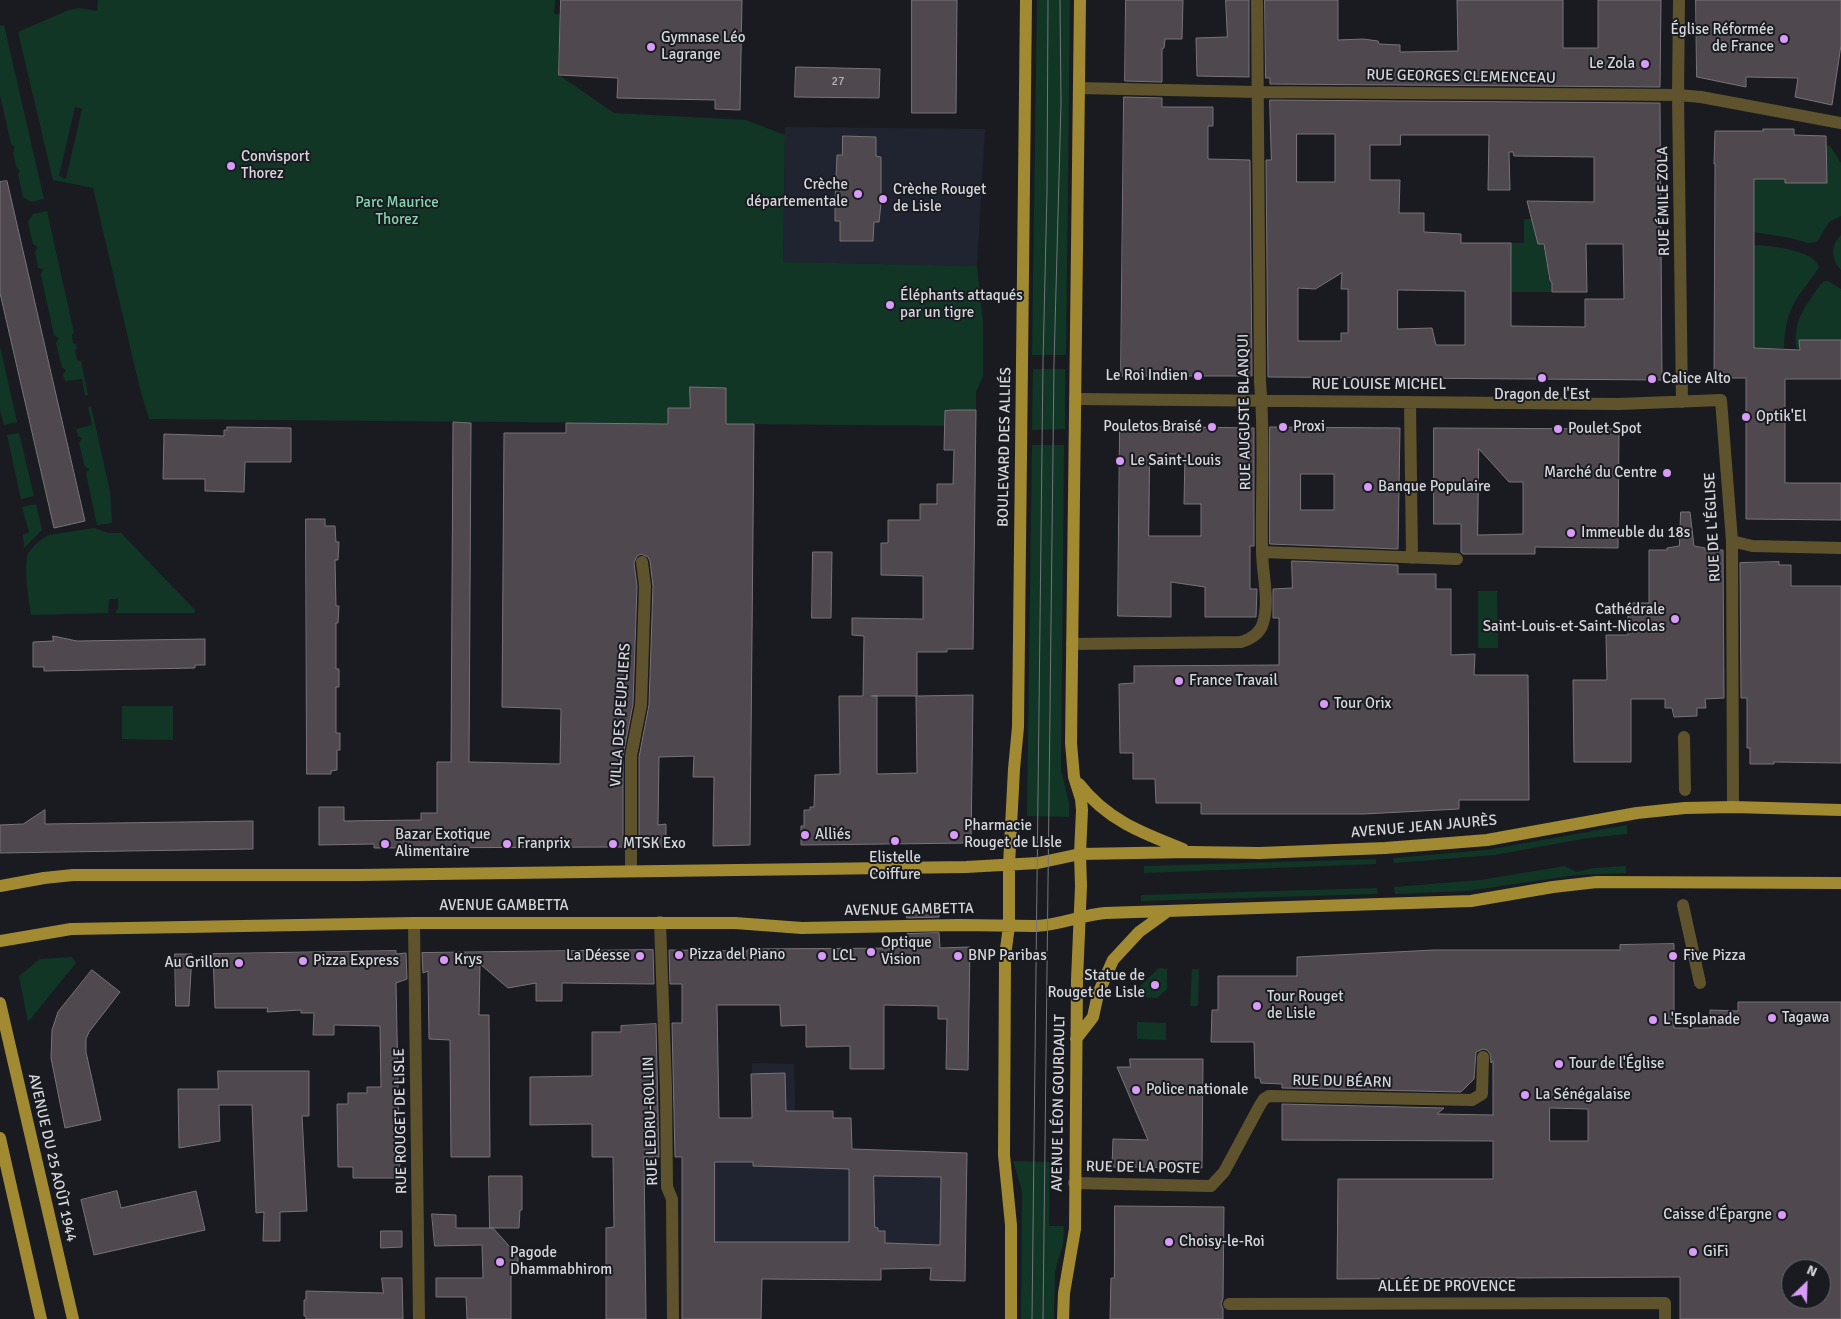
<!DOCTYPE html>
<meta charset="utf-8">
<style>
body{margin:0}
#map{position:relative;width:1841px;height:1319px;overflow:hidden;background:#191b21;font-family:Signika,sans-serif}
canvas{display:block}
.north{position:absolute;left:1781px;top:1259px;width:50px;height:50px;box-sizing:border-box;background:#191b21;border:1px solid #64666b;border-radius:50%;rotate:24deg;font-size:14px;font-weight:700;line-height:20px;text-align:center;color:#d5d7db}
.north::after{content:'';display:block;margin:auto;width:18px;height:22px;background:#d89bf8;clip-path:polygon(50% 0,100% 100%,50% 72%,0 100%)}
</style>
<div id="map">
<canvas width="1841" height="1319"></canvas>
<div class="north">N</div>
</div>
<script>
const ctx = document.querySelector('canvas').getContext('2d');
ctx.lineJoin = 'round';
function fillPath(path, color) {
  ctx.fillStyle = color;
  ctx.fill(path, 'evenodd');
}
function trace(path, color, width, dash) {
  ctx.strokeStyle = color;
  ctx.lineWidth = width;
  ctx.lineCap = dash ? 'butt' : 'round';
  ctx.setLineDash(dash || []);
  ctx.stroke(path);
}
function label(font, color, halo, rows, align = 'center') {
  ctx.font = font + ' Signika,sans-serif';
  ctx.lineWidth = 4;
  ctx.setLineDash([]);
  ctx.textBaseline = 'middle';
  ctx.strokeStyle = halo;
  ctx.fillStyle = color;
  for (const [text, x, y, turn = 0] of rows) {
    ctx.save();
    ctx.translate(x, y);
    ctx.rotate((+turn || 0) * Math.PI / 180);
    ctx.textAlign = isNaN(turn) ? turn : align;
    if (halo) ctx.strokeText(text, 0, 0);
    ctx.fillText(text, 0, 0);
    ctx.restore();
  }
}
fillPath(new Path2D(`
 M785 127 985 129 977 266 783 262Z
 M752 1063 794 1064 796 1147 967 1153 965 1268 682 1269V1119L752 1118Z`), '#202430');
fillPath(new Path2D(`
 M98 0H555L554 14H561L559 75 614 113 746 120 785 135 783 262 977 266 983 323V376L976 392V426L149 419 139 385 93 188 53 180 18 32 69 10 79 8 97 11ZM75 107 82 109 66 179 59 176Z
 M1037 0H1070L1066 355H1032Z
 M4 25 44 199 31 202 23 197 18 174 20 171 16 167 13 152 15 147 11 144 0 95V26Z
 M1826 146H1830L1841 163V216L1829 222 1817 242 1808 243 1791 238 1753 232 1754 179Z
 M47 211 74 333 72 335 73 343 76 344 77 349 75 350 77 360 81 361 88 395 85 396 82 379 65 381 63 375 66 370 62 367 56 343 59 338 54 335 41 275 43 269 38 268 35 252 38 247 33 244 28 222 33 214Z
 M1524 219H1594L1542 244 1548 252V259L1546 260 1550 267V275H1547L1552 283V292H1512L1511 243H1524Z
 M1841 235V270C1831 259 1830 246 1841 235Z
 M1753 245C1770 246 1813 249 1819 267 1797 301 1786 303 1784 348H1754Z
 M1824 281H1828L1841 289V340H1799V348H1796C1794 318 1804 309 1820 285Z
 M0 346 17 422 4 425 0 410Z
 M1033 369H1065V429L1032 430Z
 M91 406 110 492 112 523 97 525 86 473 89 469 85 467 79 443 82 438 78 436 76 429 92 425 88 407Z
 M19 433 34 496 21 499 7 435Z
 M1032 445H1064L1061 773 1062 774 1069 803V817L1027 816Z
 M36 504 42 530 24 548 23 535 29 532 22 507Z
 M94 528 108 533H121L195 610V613H115L118 609V599H109L108 613 31 615C29 602 23 564 28 554 31 547 42 538 49 535Z
 M1478 591H1497L1498 648H1478Z
 M122 706H173V740L122 739Z
 M1627 825V834L1588 838 1494 855 1394 863 1393 858 1486 850Z
 M1376 859V864L1144 873V866Z
 M1565 866 1577 872 1593 868 1626 866V873L1576 875 1467 891 1395 894 1394 887 1480 880Z
 M1377 888V894L1141 901V895Z
 M72 957 76 963 28 1022 19 976 40 959Z
 M1159 968 1167 969V989L1157 998 1137 997V989Z
 M1192 969H1199L1198 1006H1190Z
 M1137 1022 1166 1023V1040L1137 1039Z
 M1013 1161 1050 1162 1049 1226H1064L1063 1244 1055 1271 1054 1319H1021L1022 1191Z`), '#113626');
const building = new Path2D(`
 M561 0H742L740 110 715 109V100L617 98 618 78 559 75Z
 M912 0H957L956 113H912Z
 M1126 0H1183L1182 39H1165L1164 48 1162 49V82L1125 81Z
 M1226 0H1249V77L1197 76 1196 38 1227 37Z
 M1265 0H1338V40L1363 39 1378 41 1379 44 1400 45V52L1458 51 1457 0H1563V48H1598V0H1661L1660 87 1270 84V78H1266Z
 M1696 0H1841V45L1832 105 1795 97 1798 78 1746 77V87L1697 77Z
 M796 67 880 69 879 98 795 97Z
 M1124 97 1162 98V107H1213V126H1208V159L1250 160 1252 376H1121Z
 M1270 100 1660 103 1662 380 1268 377 1266 160H1271ZM1297 134H1335V182H1297ZM1401 135H1489L1488 190H1510L1509 152H1513L1514 156 1594 157V202L1527 201 1538 244H1544L1550 280 1552 283V292H1587L1586 244H1623L1624 299H1585V327L1511 326V243H1461V234L1424 232V213H1399L1400 180H1370V145H1400ZM1342 273 1341 289H1348V333H1341V341H1298V288L1315 289ZM1398 290 1465 291V345H1436L1432 328 1398 329Z
 M1763 129H1794V135L1826 136 1827 183H1785V179H1754V348L1800 350 1799 340H1841V379H1785V483H1841V520L1746 519V378H1714L1715 164H1714L1715 131H1763Z
 M843 136 876 137V156L881 157V203L879 222H874L873 241H840V221H835V202L837 155H842Z
 M7 181 85 521 54 528 0 293V182Z
 M690 387 726 388V424H754L750 845 713 846 714 777H693L694 756 659 757 658 825 666 824V847H639V757L649 705 653 586 650 561 648 557 641 554 637 556 634 563 637 586 633 704 623 756V847L374 848V844L319 845V807H344V821L421 820V813H437V762H451L453 422 471 423 469 762 560 764 561 709 502 707 504 433H566V423L668 424V408H690Z
 M955 410H976L973 649H947V652H917V696L973 695 971 843 801 845V826H804V810H810V807H814L815 775 840 774 839 696H863L864 636 852 635V618L923 619V576L881 575V543H888V520H920V504H937V484H953L954 450H944L945 411ZM872 696H916L917 773 877 774V696Z
 M1120 426 1254 428V546H1250V589H1257L1256 617H1205V587L1171 582V617L1118 616ZM1150 454H1185L1184 504H1201V536H1149Z
 M227 427 291 428V462H245L244 492 205 491V479H163L164 434 224 436V430H227Z
 M1270 427 1400 428 1398 549 1270 544ZM1301 474H1334V510H1301Z
 M1434 428 1619 429 1618 548 1535 547V554H1463L1461 552V524H1434ZM1479 449 1509 482H1523V534L1478 535Z
 M1681 512H1690L1694 546 1705 548V550H1723L1724 698 1705 699 1706 708H1697V716L1674 717 1672 708H1665V699H1631V762H1574L1573 680H1607L1606 635H1628V603H1649V550H1667V548L1679 546Z
 M306 519H325V526H335L336 542H339L338 560H335L336 606H339L338 623H336V669H339V687H336V733H340V750H337V770L331 771V774H307Z
 M813 552H832L831 618H812Z
 M1292 561 1398 565V574H1436V589H1451V655L1475 654 1474 675H1528L1529 800H1459V809L1364 814H1201V803H1156L1155 779H1133V753H1120L1119 684 1134 683V666L1279 665V618H1273V589L1292 588Z
 M1779 562V565H1791V586H1841V763L1774 762V764H1750V748H1747V698H1741L1740 563Z
 M53 636 77 641 205 639V665H195V668L44 671V667H33V642L53 641Z
 M45 810V824L253 821V849L0 853V825L23 824Z
 M907 911H939V917L907 918Z
 M939 933 940 948 970 947 968 1070 946 1069 947 1019H938V1006L884 1005V1069H850V1046L806 1047V1025L781 1026 780 1005H717L719 1118H752L751 1074 785 1073 786 1111H833V1118H851L852 1149 967 1153 965 1281 930 1280 931 1268 881 1269V1280L762 1279 761 1319H682V1157H675L672 1023H682V984H670L669 950 748 951V949L907 948V934ZM715 1162H753V1166L849 1169V1242H715ZM874 1176 941 1177 940 1245 885 1243V1231H878V1228L875 1227Z
 M1674 944V1028H1710V1010L1738 1011V1002H1841V1319H1680V1277L1337 1279 1338 1179H1493V1141L1282 1140V1104L1444 1108 1437 1114 1493 1115V1061L1491 1063 1490 1054 1487 1050 1483 1049 1476 1052 1474 1079 1461 1092 1282 1088V1084L1261 1083 1260 1078H1255L1254 1042H1211L1212 1010H1218V976H1297V957L1434 950H1620V945ZM1550 1108 1588 1109V1141H1550ZM1791 1269H1821V1299H1791Z
 M653 950 654 984 562 983V1001H536V983L508 988 480 964 479 1015H489L490 1157H451L450 1040 429 1039 428 971 423 973 422 953Z
 M396 951V954L406 953 407 979 396 983 400 1178H353V1167H338L337 1104H348V1093H367V1087H381L380 1026 334 1025V1035H313L314 1013H301V1010L267 1012 268 1008H215L213 954Z
 M175 954H192L189 1006H176Z
 M92 970 120 992 89 1032 86 1039V1052L101 1120 65 1128 51 1058 52 1030 58 1012Z
 M656 1024 659 1157H644L646 1319H606V1228L614 1227 613 1157H592V1124L530 1125V1077L592 1076V1032H621V1026Z
 M1130 1059H1203L1202 1168 1112 1167 1113 1139 1148 1140 1117 1067H1130Z
 M218 1071H309V1116H302L307 1211 280 1212V1241H263L264 1212 256 1213 252 1105H219L220 1141 179 1148 178 1089H218Z
 M489 1176H522V1210H520L519 1228H490Z
 M117 1191 121 1208 196 1191 205 1230 94 1255 81 1200Z
 M1115 1206 1224 1207 1223 1298 1221 1304 1223 1309V1319H1110L1111 1278H1114Z
 M432 1214 456 1215V1228H493L518 1256V1268L511 1277V1319H467L466 1297H436V1278H483L482 1245 435 1246Z
 M381 1231H402V1247L381 1248Z
 M382 1278H402L403 1319H306V1316H304V1300H306V1291L383 1293Z`);
fillPath(building, '#4f494f');
trace(building, '#797379', 1);
trace(new Path2D(`
 M1679 0 1678 95 1682 402
 M1079 88 1257 92 1678 95 1701 97 1841 123
 M1075 399 1619 404 1721 400 1732 541 1733 807
 M1410 402 1412 558
 M1732 541 1752 546 1841 548
 M1262 552 1457 559
 M1072 644 1241 642C1251 639 1260 634 1263 623 1270 600 1262 574 1262 550 1261 494 1265 438 1260 382L1257 0
 M1684 737 1685 790
 M631 871V756L641 705 645 586 642 562
 M1683 905 1700 983
 M660 922 666 1087 667 1187 672 1199 673 1319
 M414 923 419 1319
 M1074 1183 1211 1186 1224 1172 1260 1105 1264 1099 1269 1096 1472 1100 1482 1094 1483 1057
 M1229 1304 1665 1303V1319`), '#5e532c', 12);
trace(new Path2D(`
 M1079 784C1107 820 1142 833 1183 849
 M0 886 44 878 73 875H359L966 867 1038 863 1080 854 1190 852 1260 853 1385 848 1437 844 1487 840 1637 813 1685 808 1733 807 1841 810
 M0 941 71 929 414 923H735L802 928 958 925 1036 926C1060 925 1082 915 1105 913L1471 901 1553 887 1597 882 1841 883
 M0 1003 73 1319
 M1076 1039 1093 1017 1098 994 1113 960 1139 932 1168 911
 M0 1138 41 1319
 M1011 1319V1225L1004 1155 1005 956 1009 926V865L1014 769 1018 727 1026 0
 M1063 1319 1064 1293 1075 1229 1077 980 1081 886 1080 854 1082 810 1081 799 1074 777 1071 743 1080 0`), '#a18a31', 12);
trace(new Path2D(`
 M1032 1319 1043 362 1047 191 1048 0
 M1043 1319 1054 363 1061 103 1060 0`), '#73757a', 1);
for (const [x, y, r, color] of [
 [1784,39,5,"#d89bf8"],
 [651,47,5,"#d89bf8"],
 [1645,64,5,"#d89bf8"],
 [231,166,5,"#d89bf8"],
 [858,194,5,"#d89bf8"],
 [883,199,5,"#d89bf8"],
 [890,305,5,"#d89bf8"],
 [1198,376,5,"#d89bf8"],
 [1542,378,5,"#d89bf8"],
 [1652,379,5,"#d89bf8"],
 [1746,417,5,"#d89bf8"],
 [1212,427,5,"#d89bf8"],
 [1283,427,5,"#d89bf8"],
 [1558,429,5,"#d89bf8"],
 [1120,461,5,"#d89bf8"],
 [1667,473,5,"#d89bf8"],
 [1368,487,5,"#d89bf8"],
 [1571,533,5,"#d89bf8"],
 [1675,619,5,"#d89bf8"],
 [1179,681,5,"#d89bf8"],
 [1324,704,5,"#d89bf8"],
 [805,835,5,"#d89bf8"],
 [954,835,5,"#d89bf8"],
 [895,841,5,"#d89bf8"],
 [385,844,5,"#d89bf8"],
 [507,844,5,"#d89bf8"],
 [613,844,5,"#d89bf8"],
 [871,952,5,"#d89bf8"],
 [679,955,5,"#d89bf8"],
 [640,956,5,"#d89bf8"],
 [822,956,5,"#d89bf8"],
 [958,956,5,"#d89bf8"],
 [1673,956,5,"#d89bf8"],
 [444,960,5,"#d89bf8"],
 [303,961,5,"#d89bf8"],
 [239,963,5,"#d89bf8"],
 [1155,985,5,"#d89bf8"],
 [1257,1006,5,"#d89bf8"],
 [1772,1018,5,"#d89bf8"],
 [1653,1020,5,"#d89bf8"],
 [1559,1064,5,"#d89bf8"],
 [1136,1090,5,"#d89bf8"],
 [1525,1095,5,"#d89bf8"],
 [1782,1215,5,"#d89bf8"],
 [1169,1242,5,"#d89bf8"],
 [1693,1252,5,"#d89bf8"],
 [500,1262,5,"#d89bf8"]
]) {
  const dot = new Path2D();
  dot.arc(x, y, r, 0, 2 * Math.PI);
  ctx.fillStyle = color;
  ctx.fill(dot);
  trace(dot, '#191b21', 2);
}
label('12px', '#b4b4b8', null, [
 ["27",838,82]
]);
label('15px', '#d5d7db', '#191b21', [
 ["Église Réformée",1774,30,"right"],
 ["de France",1774,47,"right"],
 ["Gymnase Léo",661,38],
 ["Lagrange",661,55],
 ["Le Zola",1635,64,"right"],
 ["Convisport",241,157],
 ["Thorez",241,174],
 ["Crèche",848,185,"right"],
 ["départementale",848,202,"right"],
 ["Crèche Rouget",893,190],
 ["de Lisle",893,207],
 ["Éléphants attaqués",900,296],
 ["par un tigre",900,313],
 ["Le Roi Indien",1188,376,"right"],
 ["Calice Alto",1662,379],
 ["Dragon de l'Est",1542,395,"center"],
 ["Optik'El",1756,417],
 ["Pouletos Braisé",1202,427,"right"],
 ["Proxi",1293,427],
 ["Poulet Spot",1568,429],
 ["Le Saint-Louis",1130,461],
 ["Marché du Centre",1657,473,"right"],
 ["Banque Populaire",1378,487],
 ["Immeuble du 18s",1581,533],
 ["Cathédrale",1665,610,"right"],
 ["Saint-Louis-et-Saint-Nicolas",1665,627,"right"],
 ["France Travail",1189,681],
 ["Tour Orix",1334,704],
 ["Pharmacie",964,826],
 ["Rouget de LIsle",964,843],
 ["Bazar Exotique",395,835],
 ["Alimentaire",395,852],
 ["Alliés",815,835],
 ["Franprix",517,844],
 ["MTSK Exo",623,844],
 ["Elistelle",895,858,"center"],
 ["Coiffure",895,875,"center"],
 ["Optique",881,943],
 ["Vision",881,960],
 ["Pizza del Piano",689,955],
 ["La Déesse",630,956,"right"],
 ["LCL",832,956],
 ["BNP Paribas",968,956],
 ["Five Pizza",1683,956],
 ["Krys",454,960],
 ["Pizza Express",313,961],
 ["Au Grillon",229,963,"right"],
 ["Statue de",1145,976,"right"],
 ["Rouget de Lisle",1145,993,"right"],
 ["Tour Rouget",1267,997],
 ["de Lisle",1267,1014],
 ["Tagawa",1782,1018],
 ["L'Esplanade",1663,1020],
 ["Tour de l'Église",1569,1064],
 ["Police nationale",1146,1090],
 ["La Sénégalaise",1535,1095],
 ["Caisse d'Épargne",1772,1215,"right"],
 ["Choisy-le-Roi",1179,1242],
 ["GiFi",1703,1252],
 ["Pagode",510,1253],
 ["Dhammabhirom",510,1270]
], 'left');
label('15px', '#d5d7db', '#191b21', [
 ["RUE GEORGES CLEMENCEAU",1461,77,1],
 ["RUE ÉMILE ZOLA",1664,201,-91],
 ["RUE LOUISE MICHEL",1379,385],
 ["RUE AUGUSTE BLANQUI",1245,412,-91],
 ["BOULEVARD DES ALLIÉS",1005,447,-89],
 ["RUE DE L'ÉGLISE",1713,527,-93],
 ["VILLA DES PEUPLIERS",621,715,-86],
 ["AVENUE JEAN JAURÈS",1424,827,-5],
 ["AVENUE GAMBETTA",504,906],
 ["AVENUE GAMBETTA",909,910,-1],
 ["RUE DU BÉARN",1342,1082,1],
 ["AVENUE LÉON GOURDAULT",1059,1103,-89],
 ["RUE ROUGET DE LISLE",401,1121,-91],
 ["RUE LEDRU-ROLLIN",651,1121,-92],
 ["AVENUE DU 25 AOÛT 1944",52,1158,77],
 ["RUE DE LA POSTE",1143,1168,1],
 ["ALLÉE DE PROVENCE",1447,1287]
]);
label('15px', '#84d7af', '#191b21', [
 ["Parc Maurice",397,203],
 ["Thorez",397,220]
]);
</script>
